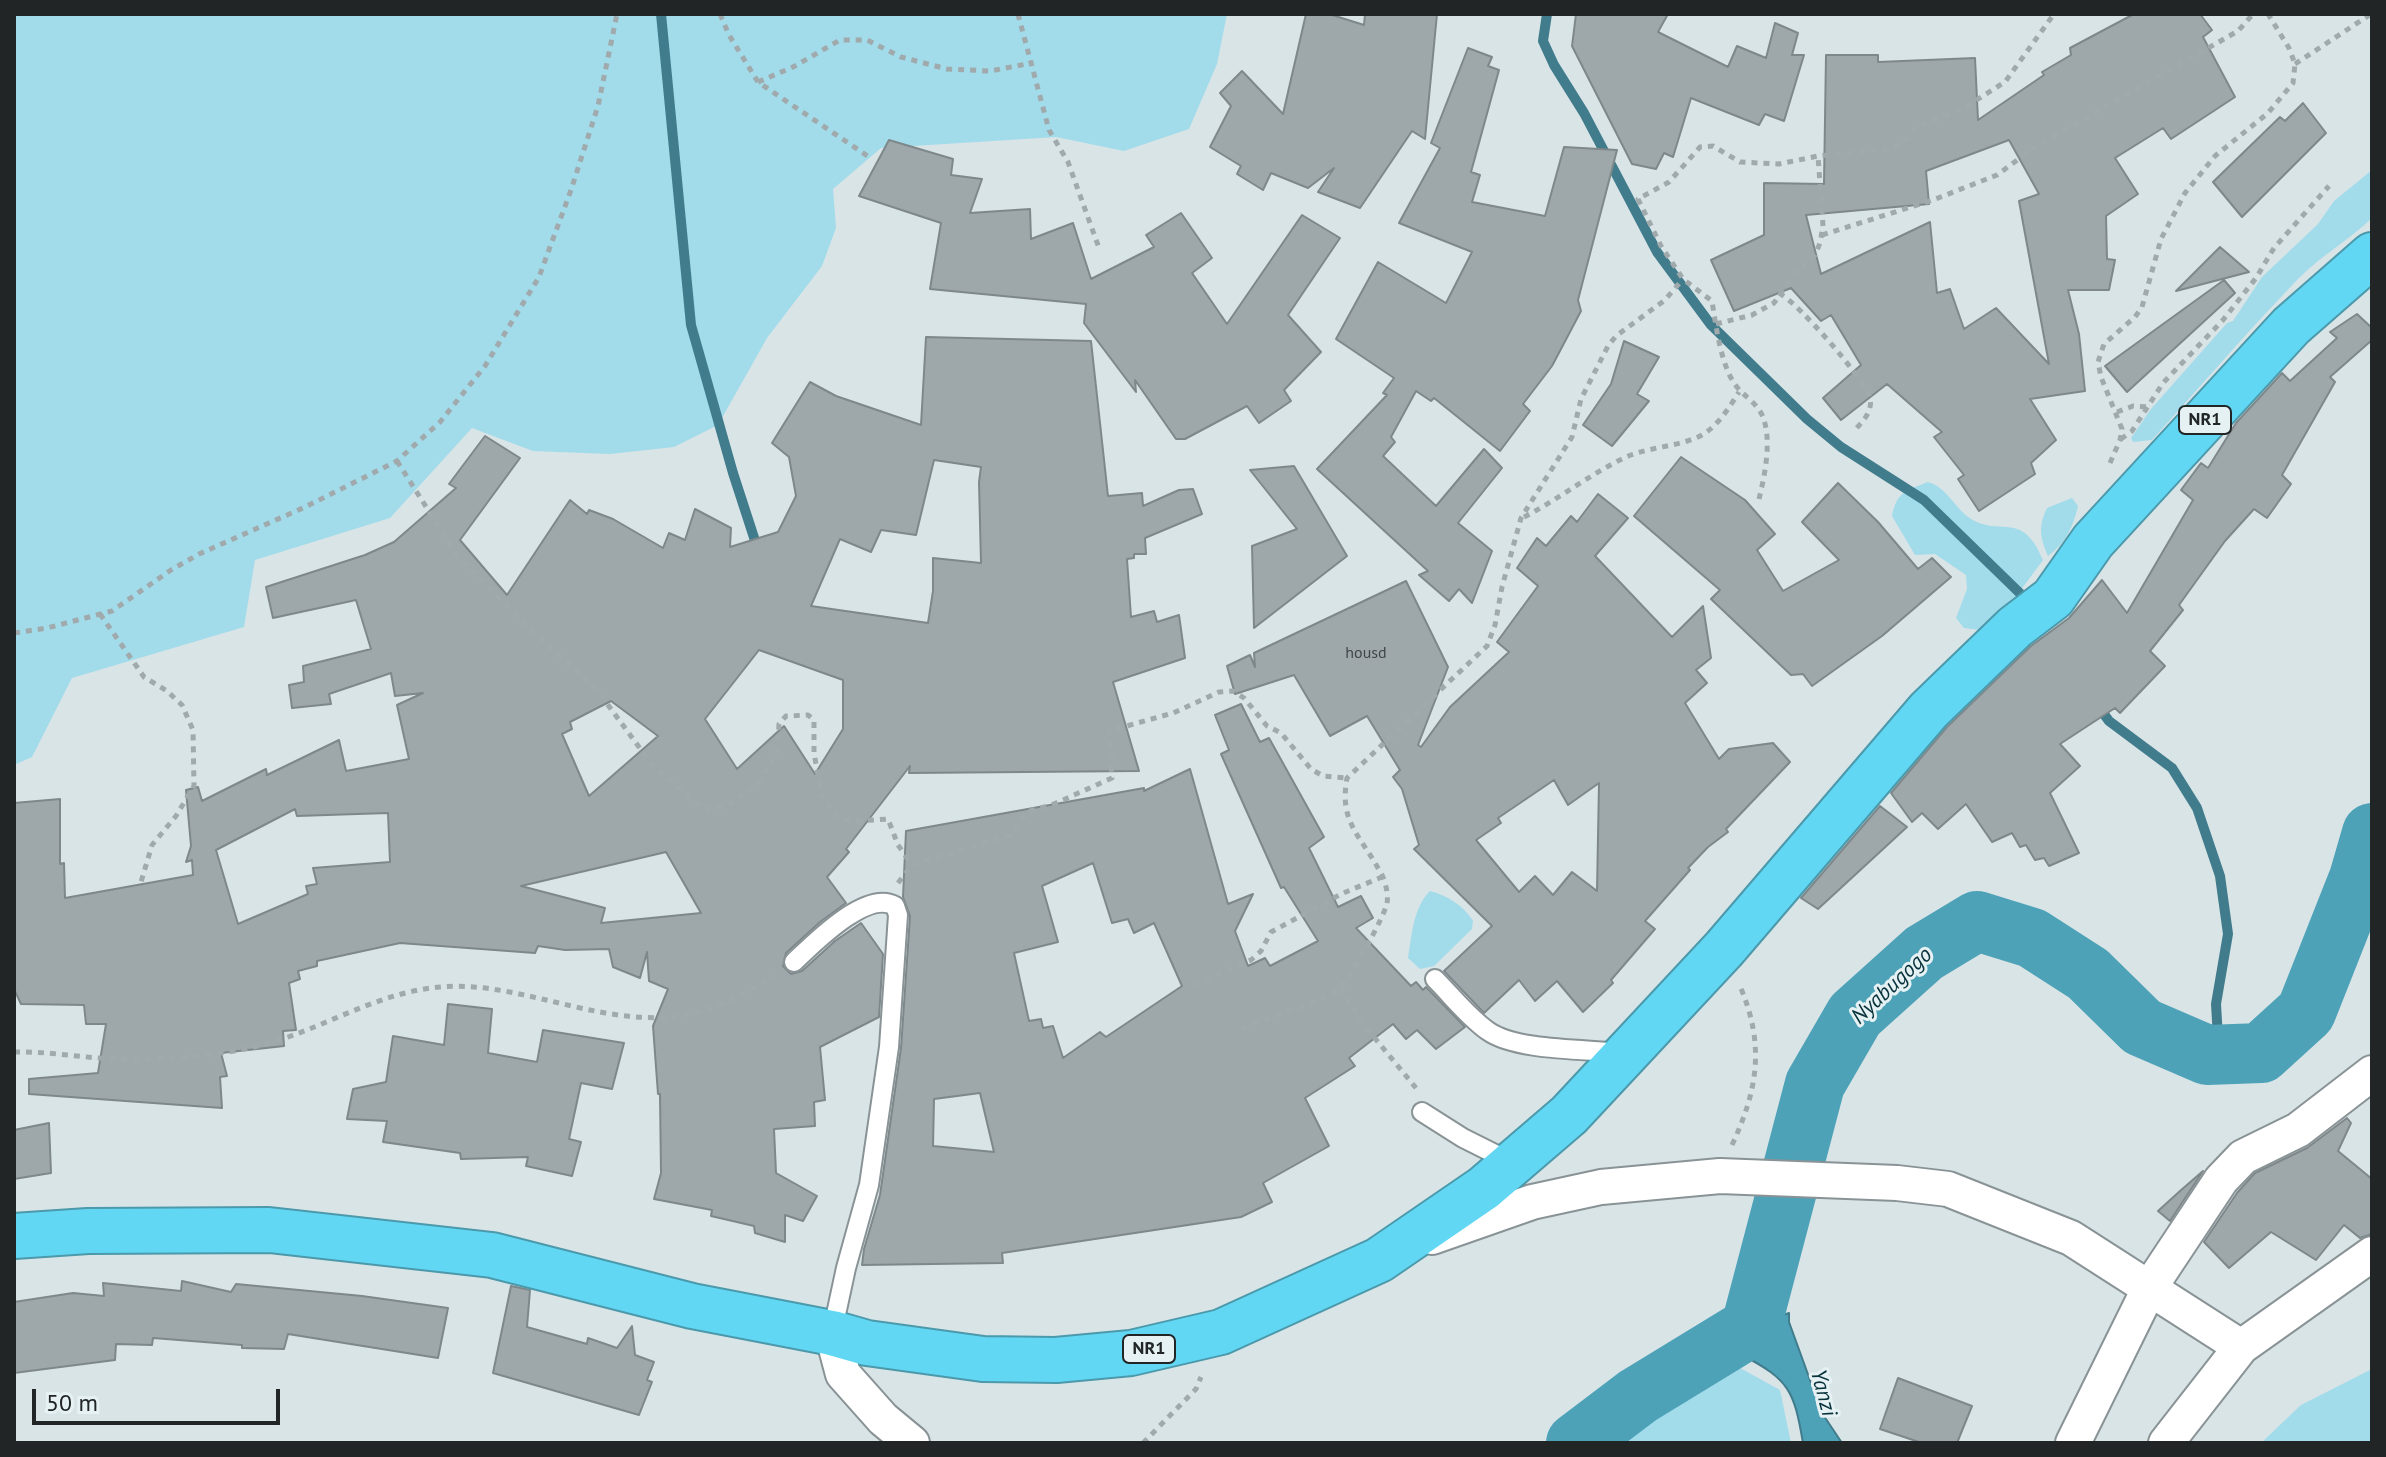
<!DOCTYPE html>
<style>
body{margin:0}
#map{position:relative;width:2386px;height:1457px;overflow:hidden;background:#d9e4e7;font-family:"PT Sans",sans-serif}
canvas{display:block}
.frame{position:absolute;inset:0;border:16px solid #212526;pointer-events:none}
.scale{position:absolute;left:32px;top:1389px;width:248px;height:36px;box-sizing:border-box;border:4px solid #212526;border-top:0;padding-left:10px;font-size:24px;line-height:28px;white-space:nowrap;color:#212526;-webkit-text-stroke:6px #e6f1f4;paint-order:stroke}
</style>
<div id="map">
<canvas width="2386" height="1457"></canvas>
<div class="frame"></div>
<div class="scale">50 m</div>
</div>
<script>
const ctx = document.querySelector('canvas').getContext('2d');
ctx.lineJoin = 'round';
function fillPath(path, color) {
  ctx.fillStyle = color;
  ctx.fill(path, 'evenodd');
}
function trace(path, color, width, dash) {
  ctx.strokeStyle = color;
  ctx.lineWidth = width;
  ctx.lineCap = dash ? 'butt' : 'round';
  ctx.setLineDash(dash || []);
  ctx.stroke(path);
}
function label(font, color, halo, rows, align = 'center') {
  ctx.font = font + ' "PT Sans",sans-serif';
  ctx.lineWidth = 6;
  ctx.setLineDash([]);
  ctx.textBaseline = 'middle';
  ctx.strokeStyle = halo;
  ctx.fillStyle = color;
  for (const [text, x, y, turn = 0] of rows) {
    ctx.save();
    ctx.translate(x, y);
    ctx.rotate((+turn || 0) * Math.PI / 180);
    ctx.textAlign = isNaN(turn) ? turn : align;
    if (halo) ctx.strokeText(text, 0, 0);
    ctx.fillText(text, 0, 0);
    ctx.restore();
  }
}
fillPath(new Path2D(`
 M14 14H1227L1217 64 1189 129 1124 151 1056 137 881 148 833 189 836 228 822 266 767 338 718 425 674 447 610 454 533 451 472 428 390 518 255 560 244 627 72 678 32 757 14 765Z
 M2372 170V218C2348 241 2320 256 2297 280 2247 332 2200 387 2152 440L2133 442 2131 438 2151 409 2227 323 2233 321 2262 277 2318 224 2334 201Z
 M1928 482C1948 488 1954 508 1971 519 2002 537 2022 510 2043 560L2003 614 1980 630 1964 628 1956 618 1967 589 1966 575 1935 554 1915 555 1892 516C1897 491 1906 491 1928 482Z
 M2072 498 2078 506C2073 527 2066 543 2048 556 2040 537 2038 527 2047 508Z
 M1430 891C1448 896 1463 905 1473 921L1472 929 1434 966 1420 969 1408 958C1412 935 1413 908 1430 891Z
 M1722 1358 1780 1390 1791 1443H1596L1669 1388Z
 M2372 1369V1443H2261L2301 1405Z`), '#a2dbea');
const water = new Path2D(`
 M1789 1313V1322L1822 1413 1842 1443H1803C1794 1391 1790 1380 1742 1355L1751 1327Z`);
fillPath(water, '#4da2b7');
trace(water, '#407c8c', 2);
trace(new Path2D(`
 M661 14 691 325 733 473 759 553
 M1547 14 1543 41 1554 65 1584 113 1657 252 1711 325 1807 419 1841 447 1924 500 2029 602
 M2098 706 2109 721 2172 768 2197 808 2220 876 2228 934 2216 1004 2219 1055`), '#407c8c', 10);
trace(new Path2D(`
 M1576 1443 1638 1396 1751 1327 1815 1084 1855 1015 1924 953 1977 921 2032 938 2088 974 2142 1027 2207 1055 2261 1053 2306 1012 2359 878 2372 833`), '#4da2b7', 60);
const building = new Path2D(`
 M1306 14H1329L1364 25 1365 14H1437L1425 139 1412 131 1360 208 1318 192 1334 168 1308 188 1271 173 1263 190 1237 174 1241 166 1210 147 1231 106 1220 93 1242 71 1283 114Z
 M1576 14H1668L1658 32 1728 67 1737 46 1766 58 1775 23 1798 33 1792 55H1804L1784 121 1765 114 1759 125 1691 98 1673 157 1664 153 1656 169 1632 164 1572 46Z
 M2134 14H2200L2212 30 2203 37 2235 97 2171 139 2163 128 2115 158 2138 194 2106 216 2107 259 2115 260 2109 290H2068L2079 334 2085 391 2030 399 2056 440 2031 463 2035 474 1979 511 1958 479 1964 475 1934 437 1942 432 1887 384 1841 420 1823 398 1861 365 1831 315 1821 321 1791 288 1734 311 1711 260 1764 235V183L1824 184 1826 55H1878V62L1975 58 1978 120 2044 75 2042 72 2071 55 2070 48ZM2009 140 2039 194 2019 201 2049 364 1996 308 1964 329 1950 289 1937 293 1930 222 1821 274 1806 215 1929 204 1926 171Z
 M1468 48 1492 57 1488 66 1499 70 1471 172 1480 175 1472 202 1545 216 1564 147 1617 150 1578 300 1581 311 1552 366 1523 404 1530 411 1500 451 1434 398 1431 401 1416 391 1391 437 1395 442 1383 456 1436 506 1484 449 1502 468 1458 523 1492 551 1472 603 1459 589 1449 601 1419 575 1428 571 1317 469 1387 395 1383 393 1394 378 1336 339 1378 262 1446 303 1472 252 1399 223 1440 148 1431 143Z
 M2303 103 2326 133 2242 217 2213 182 2280 117 2285 121Z
 M889 140 953 159 951 175 982 179 970 213 1030 209 1031 239 1073 223 1091 279 1154 247 1146 235 1181 213 1212 258 1192 273 1227 324 1302 215 1340 238 1288 315 1321 352 1284 390 1291 401 1259 423 1247 406 1185 439H1176L1135 380 1136 392 1084 323 1086 304 930 289 941 223 859 196Z
 M2220 247 2249 272 2176 291Z
 M2224 280 2235 293 2127 392 2105 366Z
 M2357 314 2372 328V340L2330 377 2335 382 2282 475 2291 484 2267 518 2254 509 2225 541 2179 605 2183 610 2150 651 2165 666 2120 713 2115 708 2060 744 2080 766 2050 793 2079 853 2049 866 2044 858 2035 860 2026 845 2020 847 2012 833 1992 842 1966 804 1938 829 1922 813 1912 822 1891 793 1947 727 2031 646 2069 618 2102 580 2127 613 2193 500 2181 490 2201 463 2208 468 2236 423 2282 373 2290 381 2337 338 2330 332Z
 M926 337 1091 341 1108 496 1142 493 1143 506 1179 490 1193 489 1202 514 1145 538 1146 554H1134V558L1127 559 1131 617 1154 611 1157 622 1179 615 1185 658 1113 682 1139 771 909 773 910 766 846 849 849 852 827 877 846 903 820 922 786 953 783 966 791 974 802 971 835 941 861 923 883 954 879 1017 820 1047 825 1100 814 1102 815 1126 774 1129 776 1173 817 1196 803 1221 785 1215V1242L755 1233 754 1226 711 1216 712 1210 654 1199 661 1173 660 1094H658L653 1026 668 989 649 981 647 952 640 978 613 967 609 949 565 950 538 946 535 953 400 943 317 961V966L298 971 300 979 289 983 296 1030 283 1031 284 1046 221 1053 227 1076 220 1077 222 1108 29 1094V1079L98 1073 106 1024H86L84 1005 21 1004 14 989V803L60 799V864L64 863 65 898 193 875 192 860 186 862 191 846 186 790 198 787 202 801 266 769 267 775 339 740 346 771 409 759 397 705 423 693 395 696 391 673 329 694 331 704 292 708 289 685 304 682 303 666 371 649 356 600 273 618 266 587 365 555 394 542 456 488 449 484 485 436 520 458 460 540 507 595 570 500 587 514 589 510 613 519 663 548 669 533 685 540 695 509 731 528 730 547 778 532 796 496 789 457 772 443 810 382 836 396 921 425ZM934 460 981 467 979 482 981 563 933 558V591L928 623 811 606 840 539 871 552 881 530 916 535ZM759 650 843 680V729L815 774 784 726 737 769 705 719ZM611 701 658 736 589 796 562 734 572 729 570 722ZM295 809 297 816 388 813 390 862 313 868 317 884 306 886 308 894 238 924 216 850ZM666 852 701 913 601 923 605 908 521 886Z
 M1624 341 1659 357 1637 394 1649 401 1612 446 1583 425 1611 384Z
 M1681 457 1745 500 1775 534 1757 550 1783 591 1839 560 1802 522 1838 483 1878 522 1918 569 1932 558 1951 577 1882 636 1812 686 1803 674 1791 675 1711 599 1720 590 1634 516Z
 M1294 466 1347 556 1254 628 1252 546 1297 529 1250 470Z
 M1598 494 1628 518 1595 556 1672 637 1703 606 1711 658 1696 670 1707 683 1685 703 1719 759 1729 749 1773 743 1790 762 1726 829 1728 832 1708 847 1688 868 1690 870 1645 921 1655 929 1611 980 1613 983 1583 1012 1557 981 1535 1001 1519 980 1484 1013 1444 971 1492 926 1414 849 1419 845 1402 789 1393 777 1400 770 1367 716 1330 736 1294 675 1235 694 1227 666 1250 655 1255 667 1254 653 1406 581 1448 667 1418 745 1421 747 1450 707 1509 652 1497 642 1538 586 1517 568 1537 538 1546 546 1571 516 1577 522ZM1554 780 1568 805 1599 783 1597 891 1572 872 1553 895 1535 876 1519 892 1476 840 1501 823 1498 818Z
 M1241 704 1260 742 1269 738 1324 837 1309 848 1338 907 1361 896 1373 918 1356 928 1411 986 1416 982 1423 990 1426 987 1465 1027 1436 1049 1417 1030 1406 1039 1393 1024 1349 1058 1355 1066 1305 1098 1329 1146 1263 1183 1272 1202 1241 1217 1002 1253 1003 1263 862 1265 864 1249 880 1195 901 1048 910 916 903 897 906 831 1144 788V791L1190 769 1228 904 1253 894 1235 931 1248 966 1265 958 1270 966 1318 941 1284 887 1281 888 1221 754 1229 750 1215 715ZM1093 863 1112 923 1128 919 1134 933 1154 923 1182 986 1106 1037 1100 1032 1063 1058 1053 1026 1043 1028 1041 1019 1029 1021 1014 953 1058 942 1042 886ZM980 1093 994 1152 933 1146 934 1099Z
 M1880 806 1907 827 1818 909 1801 898Z
 M448 1004 492 1009 488 1053 537 1062 543 1030 624 1043 612 1089 581 1083 569 1139 581 1142 572 1176 526 1166 528 1157 461 1159 460 1153 383 1142 387 1121 347 1119 353 1089 386 1082 393 1036 444 1045Z
 M2347 1118 2351 1123 2338 1151 2372 1179V1234L2360 1238 2344 1225 2316 1260 2271 1232 2229 1268 2204 1242 2237 1193 2255 1173 2307 1148Z
 M49 1123 51 1173 14 1179V1130Z
 M2203 1171 2170 1221 2158 1211 2180 1191Z
 M182 1281 231 1292 236 1284 362 1296 448 1308 438 1358 288 1334 284 1349 242 1348V1345L153 1338 152 1345 116 1344 115 1360 14 1373V1302L73 1293 104 1296 103 1283 181 1291Z
 M511 1286 530 1290 527 1327 587 1344 588 1338 617 1348 632 1326 635 1355 654 1362 647 1380 652 1382 639 1415 493 1373Z
 M1898 1378 1972 1406 1957 1443H1922L1880 1429Z`);
fillPath(building, '#9ea8ab');
trace(building, '#7e888b', 2);
const lane = new Path2D(`
 M794 962C814 943 867 889 895 906L898 915 889 1047 869 1185 846 1268 832 1333
 M1435 979C1452 996 1468 1017 1488 1031 1516 1051 1586 1049 1622 1053
 M1422 1112 1463 1138 1511 1162`);
const street = new Path2D(`
 M1432 1237 1532 1202 1601 1187 1720 1176 1897 1183 1948 1189 2071 1238 2241 1347
 M832 1333 843 1374 883 1419 912 1443
 M2073 1443 2150 1287 2221 1180 2243 1157 2298 1130 2372 1073
 M2166 1443 2241 1347 2372 1254`);
const highway = new Path2D(`
 M14 1236 88 1231 269 1230 492 1255 692 1306 832 1333 867 1343 983 1359 1056 1360 1131 1353 1221 1332 1379 1260 1484 1188 1569 1115 1724 949 1929 710 2015 627 2053 598 2093 541 2291 326 2372 255`);
trace(lane, '#899396', 22);
trace(street, '#899396', 38);
trace(highway, '#4b99ab', 48);
trace(new Path2D(`
 M720 14 729 35 758 82 872 159
 M1018 14 1049 130 1068 162 1099 248
 M2295 64 2371 14
 M758 82 793 67 840 40H867L901 57 947 69 990 71 1032 63
 M1822 235 1933 200 1997 175 2035 147 2238 31 2253 14
 M1779 293C1798 303 1864 378 1870 398 1873 412 1862 422 1854 431
 M1716 324 1752 315 1774 303 1794 274 1815 255 1820 243 1823 226 1818 156
 M2117 412 2133 406 2148 407
 M2121 439 2132 431 2163 383 2223 320 2256 278 2274 248 2329 186
 M397 461 456 554 526 625 597 690 653 766 704 809 722 807 735 801 758 783 777 754 779 724 786 716 808 715 814 720V753L822 797 839 818 856 821 888 819 898 845 912 865
 M2110 463 2120 440 2122 429 2101 377 2098 362 2104 344 2135 317 2142 307 2161 239 2185 193 2215 156 2268 113 2293 83 2295 64 2289 48 2268 14
 M1759 499C1765 475 1775 428 1757 407 1746 394 1738 393 1729 374 1719 351 1716 326 1712 301L1683 279 1661 246 1638 199 1669 182 1700 147 1713 146 1740 162 1779 164 1818 156 1887 149 1903 143 1916 128 1967 106 2005 82 2054 14
 M1524 517C1559 499 1590 474 1626 457 1649 447 1675 447 1698 437 1716 429 1729 408 1739 392
 M100 614 144 677 167 691 182 705 193 730 194 786 176 816 152 845 141 882
 M14 633 47 628 112 611 171 570 199 554 303 508 397 461 440 422 485 366 539 277 571 190 598 106 617 14
 M898 883 912 865 1010 835 1027 812 1054 804 1112 778 1109 731 1173 713 1219 692 1233 691 1244 698 1267 726 1281 733 1311 769 1323 776 1347 778
 M1194 985 1251 960 1261 951 1271 932 1341 894 1382 877
 M1340 988 1364 1025 1416 1088
 M1242 1029C1268 1016 1317 1005 1339 989 1348 982 1385 916 1387 903 1389 893 1384 876 1378 868 1359 834 1339 821 1347 778L1487 646 1495 625 1502 587 1521 518 1572 437 1581 399 1608 346 1616 336 1665 300 1683 279
 M14 1052C50 1051 87 1059 123 1059 163 1059 205 1057 244 1049 312 1037 370 993 440 987 474 984 508 991 542 999 593 1011 651 1027 703 1011 728 1004 752 989 774 976
 M1732 1145C1758 1089 1765 1045 1740 986
 M1143 1443 1196 1389 1201 1377`), '#a0a9ab', 5, [6, 6]);
trace(lane, '#fff', 18);
trace(street, '#fff', 34);
trace(highway, '#61d7f3', 44);
label('16px', '#404647', null, [
 ["housd",1366,653]
]);
for (const [x, y, w] of [
 [2205,420,52],
 [1149,1349,52]
]) {
  const box = new Path2D();
  box.roundRect(x - w / 2, y - 14, w, 28, 6);
  ctx.fillStyle = '#e6f1f4';
  ctx.fill(box);
  trace(box, '#212526', 2);
}
label('bold 18px', '#212526', null, [
 ["NR1",2205,420],
 ["NR1",1149,1349]
]);
label('italic 22px', '#08323b', '#e6f1f4', [
 ["Nyabugogo",1892,986,-43],
 ["Yanzi",1823,1393,75]
]);
</script>
